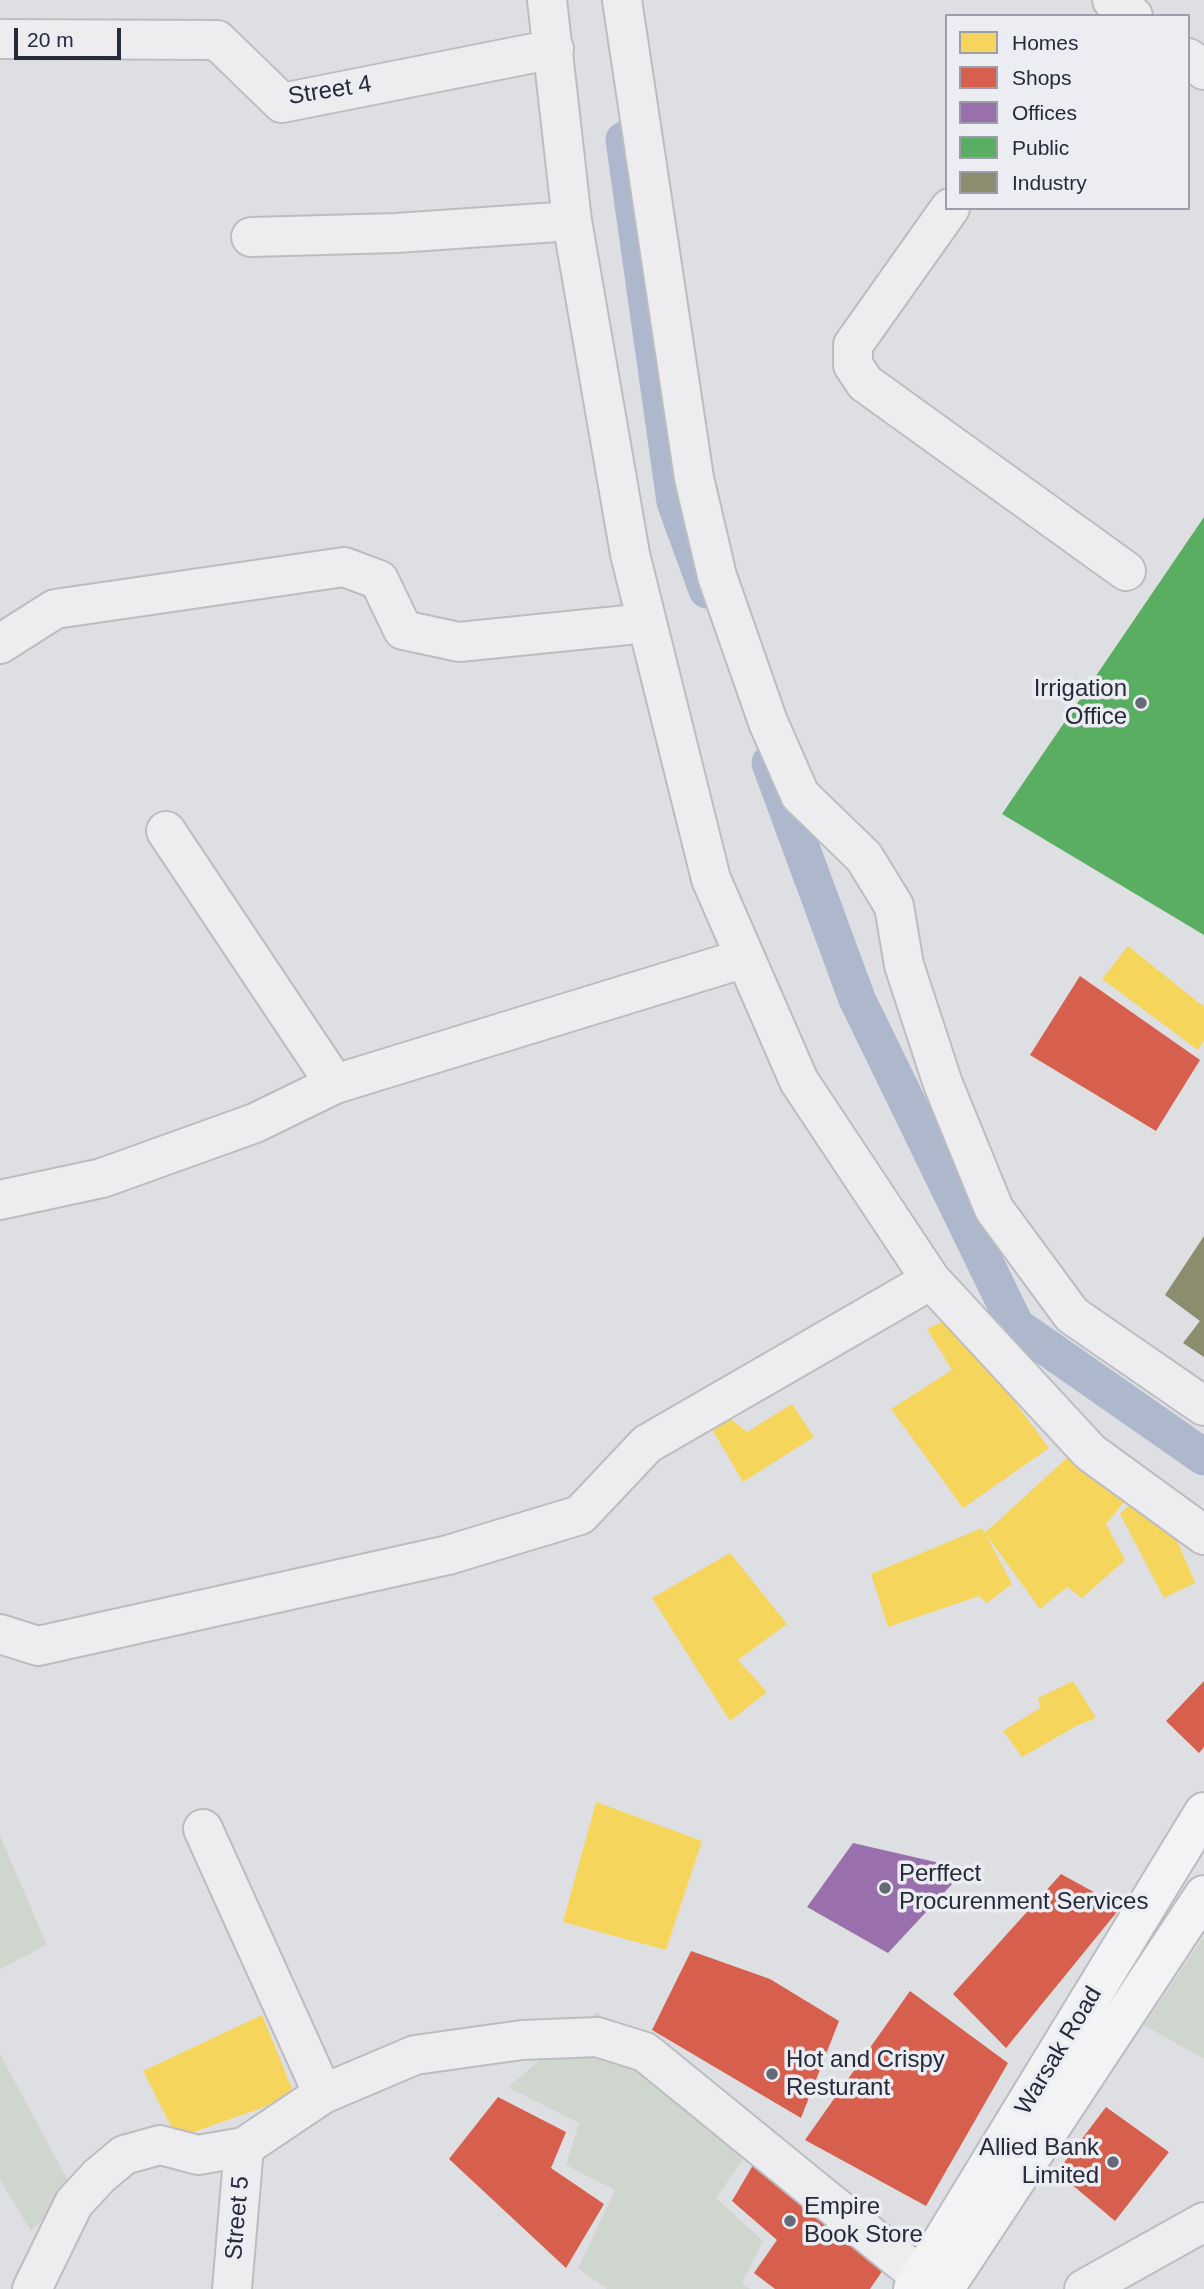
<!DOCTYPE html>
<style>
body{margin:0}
#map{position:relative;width:1204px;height:2289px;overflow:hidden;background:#dedfe3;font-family:Helvetica,sans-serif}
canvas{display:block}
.legend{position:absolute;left:945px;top:14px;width:245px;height:196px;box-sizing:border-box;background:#ebedf3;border:2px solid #9c9fa9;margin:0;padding:9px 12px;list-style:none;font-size:21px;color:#262b3a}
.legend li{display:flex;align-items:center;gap:14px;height:35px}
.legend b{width:35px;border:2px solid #9c9fa9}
.scale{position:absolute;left:14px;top:28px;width:107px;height:32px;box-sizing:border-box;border:4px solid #262b3a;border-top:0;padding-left:9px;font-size:21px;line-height:24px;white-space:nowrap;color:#262b3a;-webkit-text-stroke:5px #ebedf3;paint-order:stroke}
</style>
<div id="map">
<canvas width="1204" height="2289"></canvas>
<ul class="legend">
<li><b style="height:19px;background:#f6d55c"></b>Homes</li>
<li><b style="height:19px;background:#d6604d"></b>Shops</li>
<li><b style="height:19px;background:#9970ab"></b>Offices</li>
<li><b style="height:19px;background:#5aae61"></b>Public</li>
<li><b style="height:19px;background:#8c8c6e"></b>Industry</li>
</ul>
<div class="scale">20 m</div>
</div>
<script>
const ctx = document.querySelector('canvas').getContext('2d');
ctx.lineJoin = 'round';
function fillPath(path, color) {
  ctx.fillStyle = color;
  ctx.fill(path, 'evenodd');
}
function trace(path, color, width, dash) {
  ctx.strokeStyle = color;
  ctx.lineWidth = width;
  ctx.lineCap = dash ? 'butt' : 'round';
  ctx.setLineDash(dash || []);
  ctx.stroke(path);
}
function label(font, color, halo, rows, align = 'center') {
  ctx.font = font + ' Helvetica,sans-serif';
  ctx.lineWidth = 7;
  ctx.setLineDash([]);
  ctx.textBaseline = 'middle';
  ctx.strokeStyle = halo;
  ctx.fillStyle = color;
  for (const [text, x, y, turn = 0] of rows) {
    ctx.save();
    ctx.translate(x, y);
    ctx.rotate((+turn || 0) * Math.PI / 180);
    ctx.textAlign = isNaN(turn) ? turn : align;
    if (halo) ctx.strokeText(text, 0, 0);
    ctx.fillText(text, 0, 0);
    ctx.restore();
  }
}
fillPath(new Path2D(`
 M0 1836 47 1945 0 1969Z
 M1204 1936V2059L1144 2025Z
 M597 2012 746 2155 716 2198 763 2241 742 2283 750 2289H607L578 2268 615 2190 566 2165 579 2123 508 2087Z
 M0 2054 73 2190 31 2231 0 2180Z`), '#ced6ce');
fillPath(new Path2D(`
 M1128 946 1204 1007V1040L1198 1050 1102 979Z
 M952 1317 1049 1448 963 1508 891 1409 952 1370 927 1329Z
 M792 1404 814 1437 743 1482 709 1424 723 1413 747 1432Z
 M1068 1457 1129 1496 1106 1524 1125 1560 1082 1598 1067 1587 1040 1609 985 1533 1012 1584 987 1603 979 1596 888 1627 871 1574 982 1528 985 1533Z
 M1153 1483 1195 1583 1164 1598 1120 1514Z
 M730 1553 787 1624 738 1660 767 1692 730 1721 652 1598Z
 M1073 1681 1096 1718 1080 1724 1022 1757 1003 1731 1040 1708 1038 1698Z
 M596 1802 702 1841 666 1950 563 1922Z
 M262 2015 295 2096 177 2138 143 2071Z`), '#f6d55c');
fillPath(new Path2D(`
 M1080 976 1200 1060 1156 1131 1030 1055Z
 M1204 1681V1747L1199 1753 1166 1721Z
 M1061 1874 1121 1907 1006 2048 953 1994Z
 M691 1951 770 1979 839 2021 801 2118 652 2030Z
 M910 1991 1008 2063 926 2206 805 2140Z
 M498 2097 566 2132 551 2168 604 2204 566 2268 449 2159Z
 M1106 2107 1169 2152 1115 2221 1057 2172Z
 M753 2165 885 2267 870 2289H775L754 2273 777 2240 732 2201Z`), '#d6604d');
fillPath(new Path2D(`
 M853 1843 966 1869 888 1953 807 1907Z`), '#9970ab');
fillPath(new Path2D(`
 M1204 517V935L1002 814Z`), '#5aae61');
fillPath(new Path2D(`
 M1204 1236V1357L1183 1343 1200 1321 1165 1295Z`), '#8c8c6e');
trace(new Path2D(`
 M624 140 675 502 707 590
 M770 763 857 999 1016 1326 1204 1457`), '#adb8cd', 37);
const minor = new Path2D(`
 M547 0 572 221 630 554 711 879 799 1081 931 1280 1090 1452 1204 1535
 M622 0 694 478 717 576 768 722 800 795 864 857 894 906 904 965 943 1084 994 1209 1072 1315 1204 1406
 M1112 0 1133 16
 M0 39 217 40 282 103 554 49
 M1188 58 1204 70
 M950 208 853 345V365L865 383 1126 571
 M251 237 396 233 572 221
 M0 644 55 609 344 567 379 580 403 630 459 642 647 623
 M166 831 335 1084
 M0 1200 102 1178 255 1123 335 1084 745 958
 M0 1634 38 1646 448 1555 580 1515 647 1444 931 1280
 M203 1829 323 2094
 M32 2289 74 2203 99 2176 124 2155 160 2145 198 2155 244 2147 323 2094 415 2055 522 2040 597 2037 645 2052 921 2277
 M232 2289 244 2147
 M1084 2289 1204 2222`);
const major = new Path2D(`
 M913 2289 1204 1812
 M944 2289 1204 1895`);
trace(minor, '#bcbdc1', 42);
trace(major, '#bbbcc1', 42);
trace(minor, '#ededf0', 38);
trace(major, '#f2f3f4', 38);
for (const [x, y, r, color] of [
 [1141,703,7,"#666a75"],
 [885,1888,7,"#666a75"],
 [772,2074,7,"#666a75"],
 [1113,2162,7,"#666a75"],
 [790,2221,7,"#666a75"]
]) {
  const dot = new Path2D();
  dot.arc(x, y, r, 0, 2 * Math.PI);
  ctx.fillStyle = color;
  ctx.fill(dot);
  trace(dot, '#ebedf3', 2.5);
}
label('24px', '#262b3a', '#ebedf3', [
 ["Street 4",330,91,-9],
 ["Warsak Road",1059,2051,-59],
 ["Street 5",238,2218,-85]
]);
label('24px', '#262b3a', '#ebedf3', [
 ["Irrigation",1127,689,"right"],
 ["Office",1127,717,"right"],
 ["Perffect",899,1874],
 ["Procurenment Services",899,1902],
 ["Hot and Crispy",786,2060],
 ["Resturant",786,2088],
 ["Allied Bank",1099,2148,"right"],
 ["Limited",1099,2176,"right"],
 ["Empire",804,2207],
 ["Book Store",804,2235]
], 'left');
</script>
